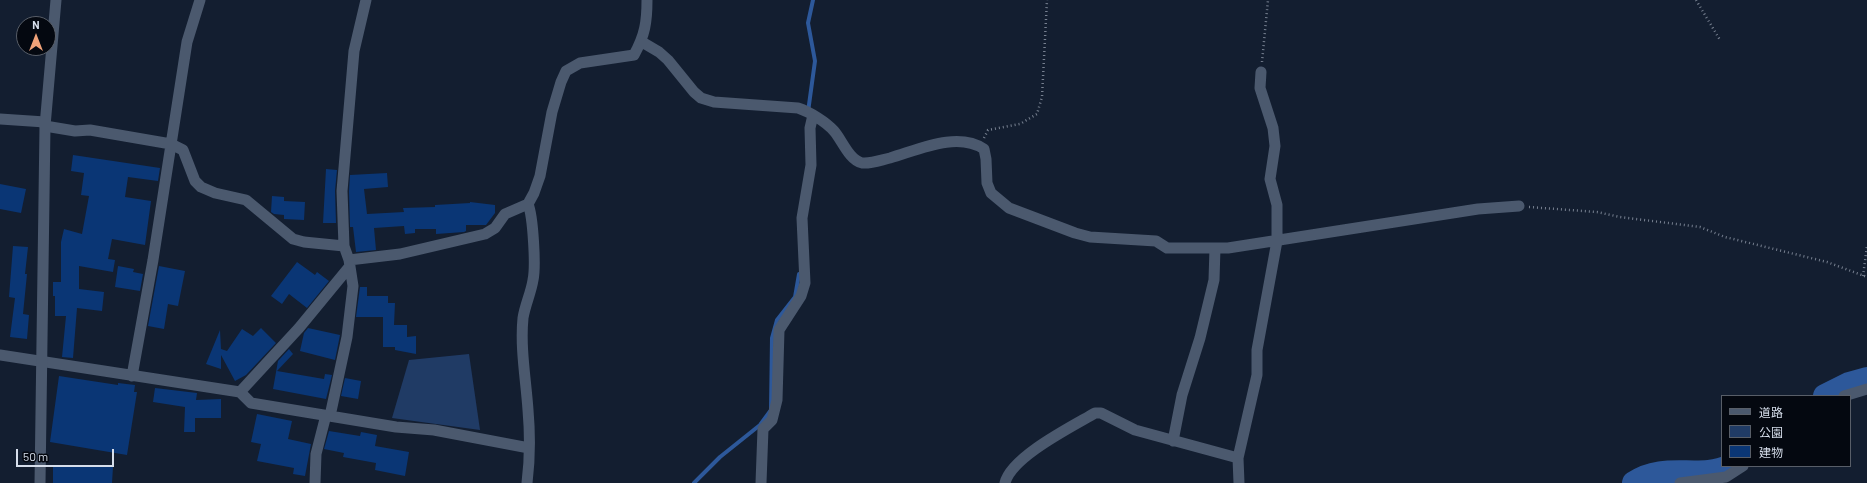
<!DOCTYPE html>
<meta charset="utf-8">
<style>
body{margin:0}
#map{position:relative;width:1867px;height:483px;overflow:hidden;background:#131e30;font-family:Barlow,"Noto Sans JP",sans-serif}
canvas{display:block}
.legend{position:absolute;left:1721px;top:395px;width:130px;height:72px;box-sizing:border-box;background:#040810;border:1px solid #585e68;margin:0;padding:5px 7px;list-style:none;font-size:12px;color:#d6deeb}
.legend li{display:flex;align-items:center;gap:8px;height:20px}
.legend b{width:20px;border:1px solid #585e68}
.north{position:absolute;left:16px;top:16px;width:40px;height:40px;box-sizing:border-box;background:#040810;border:1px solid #585e68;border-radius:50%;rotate:0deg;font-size:11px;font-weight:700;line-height:16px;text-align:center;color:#d6deeb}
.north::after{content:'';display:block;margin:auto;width:14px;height:18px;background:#f0a279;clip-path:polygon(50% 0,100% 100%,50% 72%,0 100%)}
.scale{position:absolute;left:16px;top:449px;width:98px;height:18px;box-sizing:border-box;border:2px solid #d6deeb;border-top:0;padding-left:5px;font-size:12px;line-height:14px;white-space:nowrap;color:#d6deeb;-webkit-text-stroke:3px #040810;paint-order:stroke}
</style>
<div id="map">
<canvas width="1867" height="483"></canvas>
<ul class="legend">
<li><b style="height:5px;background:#4b596e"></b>道路</li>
<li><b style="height:11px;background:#203b65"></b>公園</li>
<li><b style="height:11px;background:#0a3675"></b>建物</li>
</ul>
<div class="north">N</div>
<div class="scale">50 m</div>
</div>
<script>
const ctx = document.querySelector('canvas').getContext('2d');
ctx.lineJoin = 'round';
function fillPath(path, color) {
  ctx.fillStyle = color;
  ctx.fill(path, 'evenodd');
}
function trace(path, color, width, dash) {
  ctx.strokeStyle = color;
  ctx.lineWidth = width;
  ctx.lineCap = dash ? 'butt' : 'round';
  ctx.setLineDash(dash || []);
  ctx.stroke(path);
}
fillPath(new Path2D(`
 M469 354 480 430 392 418 409 360Z`), '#203b65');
trace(new Path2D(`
 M808 112 815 61 808 23 813 0
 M694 483 720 457 760 425 771 410 772 338 777 320 795 297 799 274`), '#2d589a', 4);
trace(new Path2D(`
 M1825 396 1849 384 1867 379
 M1634 483C1665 462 1700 481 1730 466`), '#2d589a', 24);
fillPath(new Path2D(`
 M73 155 160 168 158 181 128 177 125 197 151 201 145 245 112 239 108 259 115 260 113 272 79 266V289L104 292 102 311 77 308 73 358 62 357 66 316H55V296H53V282H61V242L64 229 82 234 89 196 81 195 84 173 71 171Z
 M326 169 337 170 335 191 336 223H323Z
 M387 173 388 187 364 189 367 214 404 212 403 208 435 207V205L470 203V202L495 205V213L486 225H466V231L464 232 436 234V229H415V233L405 234 404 226 374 228 376 250 356 252 353 227H350L349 191 350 175Z
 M0 184 26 189 21 213 0 209Z
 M272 196 284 197V201L305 202 304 220 284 219V215L274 214 271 212Z
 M13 246 28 247 25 274H27L23 314 29 315 27 339 10 337 15 298 9 297Z
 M297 262 315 275 317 272 329 281 307 308 289 294 282 304 271 296Z
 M118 266 134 269 133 272 143 274 140 291 115 287Z
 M159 266 185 271 178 306 168 304 164 329 148 326Z
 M360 287H367V296H388V303H395L394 325H407V337L416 336V354L395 350V347H383V317H356Z
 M261 328 276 343 246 375 235 381 221 355V369L206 364 220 330 221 349 227 351 242 329 253 336Z
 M308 328 340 335 335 360 300 351 304 333Z
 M289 349 293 354 277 371 324 379 325 374 332 375 326 399 273 389 278 361Z
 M59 376 118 385V383L135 385 134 392H137L127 455 50 442Z
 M345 378 361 381 358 399 341 396Z
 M155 388 197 393 196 400 221 399V418H195V432H184L185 407 153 402Z
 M257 414 292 421 288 439 311 444 305 476 293 474 294 468 257 461 261 444 251 442Z
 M329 431 360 436 361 432 377 435 375 446 409 452 405 476 375 470 376 463 343 457 344 453 324 449Z
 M53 466 113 467 112 483H53Z`), '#0a3675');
trace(new Path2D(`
 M1696 0 1720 40
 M1262 62 1268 0
 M984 138 988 130 1020 124 1037 114 1042 97 1047 0
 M1529 207 1597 212 1620 217 1700 227 1725 237 1827 262 1867 277
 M1863 276 1867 246`), '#778090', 2.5, [1, 3]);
trace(new Path2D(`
 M642 42 659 52 668 60 694 92 701 98 714 102 798 108C810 112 826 122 834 131 842 140 849 160 862 163 871 164 881 160 890 158 918 150 957 131 984 149L986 159 987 183 991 193 1009 208 1075 233 1090 237 1156 241 1167 248H1228L1478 209 1519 206
 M0 119 45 122
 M45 126 75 131 90 130 171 144 183 150 195 181 201 187 215 193 246 200 293 239 304 242 344 246
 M349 260 400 254 485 234 495 228 505 214 528 204 534 193 540 176 552 112 561 82 566 71 580 63 634 55C645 35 647 22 647 0
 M0 355 240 392 251 403 396 427 434 430 529 448
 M132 376 153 260 187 42 200 0
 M240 392 299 328 350 266
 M1844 396 1867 389
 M330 416 347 337 353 286 349 260 344 246 342 191 354 51 366 0
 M1173 441 1182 395 1200 338 1214 280 1215 248
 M315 483 316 454 326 415
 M527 483C530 459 530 433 528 410 526 380 520 348 523 318 525 305 531 293 533 280 536 266 533 216 528 204
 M761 483 763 429 772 420 777 400 779 330 801 296 805 283 802 218 811 165 810 128 813 115
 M1005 483C1011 457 1071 427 1095 413H1101L1135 430 1238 458
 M1239 483 1238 458 1257 375V350L1277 241V205L1270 179 1275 146 1273 128 1260 88 1261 72
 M1680 483 1726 477 1743 466`), '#4b596e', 11);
trace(new Path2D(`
 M40 483 45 126 56 0`), '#4b596e', 11);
</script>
